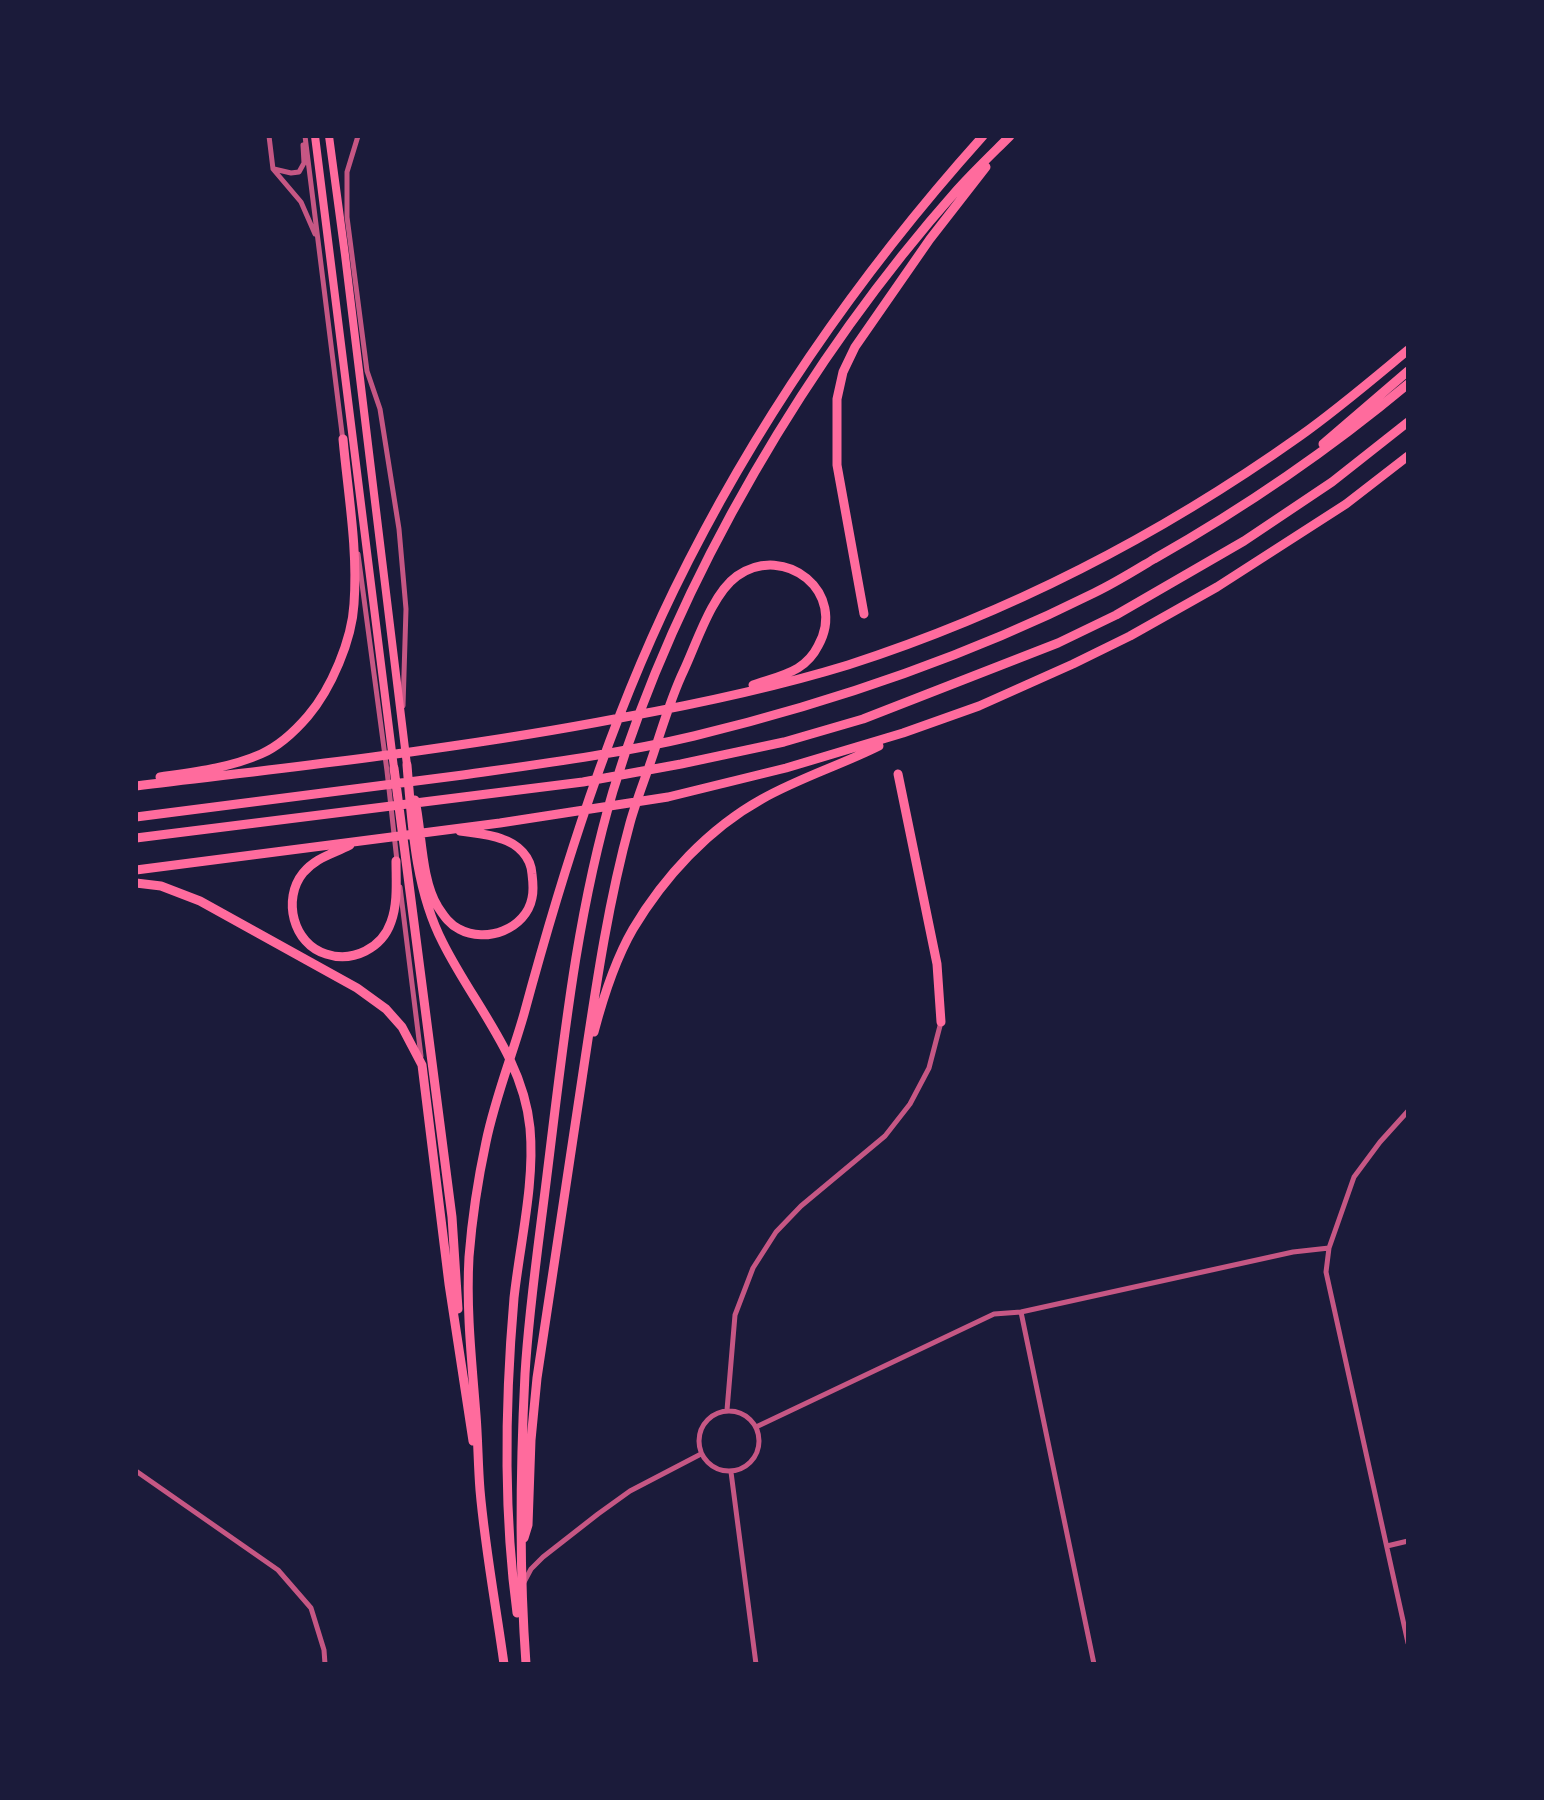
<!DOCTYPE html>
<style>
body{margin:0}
#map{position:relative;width:1544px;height:1800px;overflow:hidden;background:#1b1b3a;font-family:Signika,sans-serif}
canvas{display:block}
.frame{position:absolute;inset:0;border:138px solid #1b1b3a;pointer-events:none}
</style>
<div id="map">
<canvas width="1544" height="1800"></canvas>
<div class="frame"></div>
</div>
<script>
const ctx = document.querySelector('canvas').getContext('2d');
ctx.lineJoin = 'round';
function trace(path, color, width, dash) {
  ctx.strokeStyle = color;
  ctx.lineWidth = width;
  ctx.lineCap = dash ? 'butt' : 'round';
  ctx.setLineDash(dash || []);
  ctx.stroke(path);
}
trace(new Path2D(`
 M269 136 273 169 301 202 315 234
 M305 136 343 441
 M358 136 347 172V217L367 371 380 409 399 529 406 609 403 706
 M274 169 291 173 299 172 304 163 303 145
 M358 554 387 771 397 861
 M400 887 421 1056
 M1408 1111 1380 1142 1354 1177 1329 1248 1326 1272 1408 1643
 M1021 1312 1094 1664
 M727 1410 735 1315 753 1268 776 1232 801 1206 885 1136 910 1104 929 1068 941 1022
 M699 1441a30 30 0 1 1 60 0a30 30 0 1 1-60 0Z
 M756 1427 994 1314 1021 1312 1293 1252 1329 1248
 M136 1471 278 1570 311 1608 324 1650 325 1664
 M731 1472 756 1664
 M1387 1546 1408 1541
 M523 1584 531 1569 543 1557 598 1514 630 1491 701 1454`), '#c65784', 5);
trace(new Path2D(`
 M315 136 394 768
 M329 136 345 255 407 765`), '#ff6b9d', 8);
trace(new Path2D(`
 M1323 444 1408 371
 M864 614 837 465V399L843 372 855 347 930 239 986 167
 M407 765C412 825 415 889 443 943 474 1005 523 1057 530 1128 535 1183 520 1243 514 1298 505 1402 503 1509 517 1613
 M394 768 452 1217 458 1309
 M898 774 937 964 941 1022
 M160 777C194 772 229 768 261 754 279 746 296 730 308 716 331 689 352 640 354 604 358 549 348 494 343 439
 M136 786C298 766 460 749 620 718 697 704 773 688 848 665 1009 613 1162 534 1300 436 1338 409 1373 379 1408 350
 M415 800C422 832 421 880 438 907 444 916 449 924 459 929 486 944 526 929 532 898 534 890 533 882 532 874 531 857 518 844 502 839 490 834 474 833 460 831
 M136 817C245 804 354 790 463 775 540 764 618 754 694 736 830 703 968 656 1094 593 1115 583 1134 571 1154 559 1244 508 1329 450 1408 384
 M136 838 583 782 681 764 784 742 863 719 1058 643 1116 615 1244 541 1332 482 1408 422
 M350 845C333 854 316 857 303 873 282 899 293 944 326 954 353 963 382 948 391 922 398 903 396 881 396 861
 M136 870 500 823 668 797 786 768 903 733 979 706 1073 664 1130 636 1217 587 1346 504 1408 456
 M136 883 161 886 200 901 357 988 386 1009 402 1027 422 1065 449 1284 473 1441
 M594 1032C603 998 615 960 633 929 664 877 708 829 762 799 799 778 841 765 879 746
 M524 1538 528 1525 531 1440 537 1378C552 1278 567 1178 582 1079 595 993 607 907 630 823 637 798 647 774 655 749 664 722 672 695 684 670 697 642 712 594 737 576 785 542 848 593 818 646 814 654 806 663 798 668 785 676 767 680 753 685
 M504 1664C496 1606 485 1548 480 1490 478 1465 478 1440 476 1415 472 1363 466 1310 469 1257 472 1219 478 1179 486 1142 495 1098 512 1056 524 1014 563 870 609 724 674 590 755 424 860 273 983 136
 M526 1664C519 1567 520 1471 525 1374 529 1307 539 1241 547 1175 563 1047 576 916 613 791 678 578 810 356 957 190 974 171 992 154 1010 136`), '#ff6b9d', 9);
</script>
